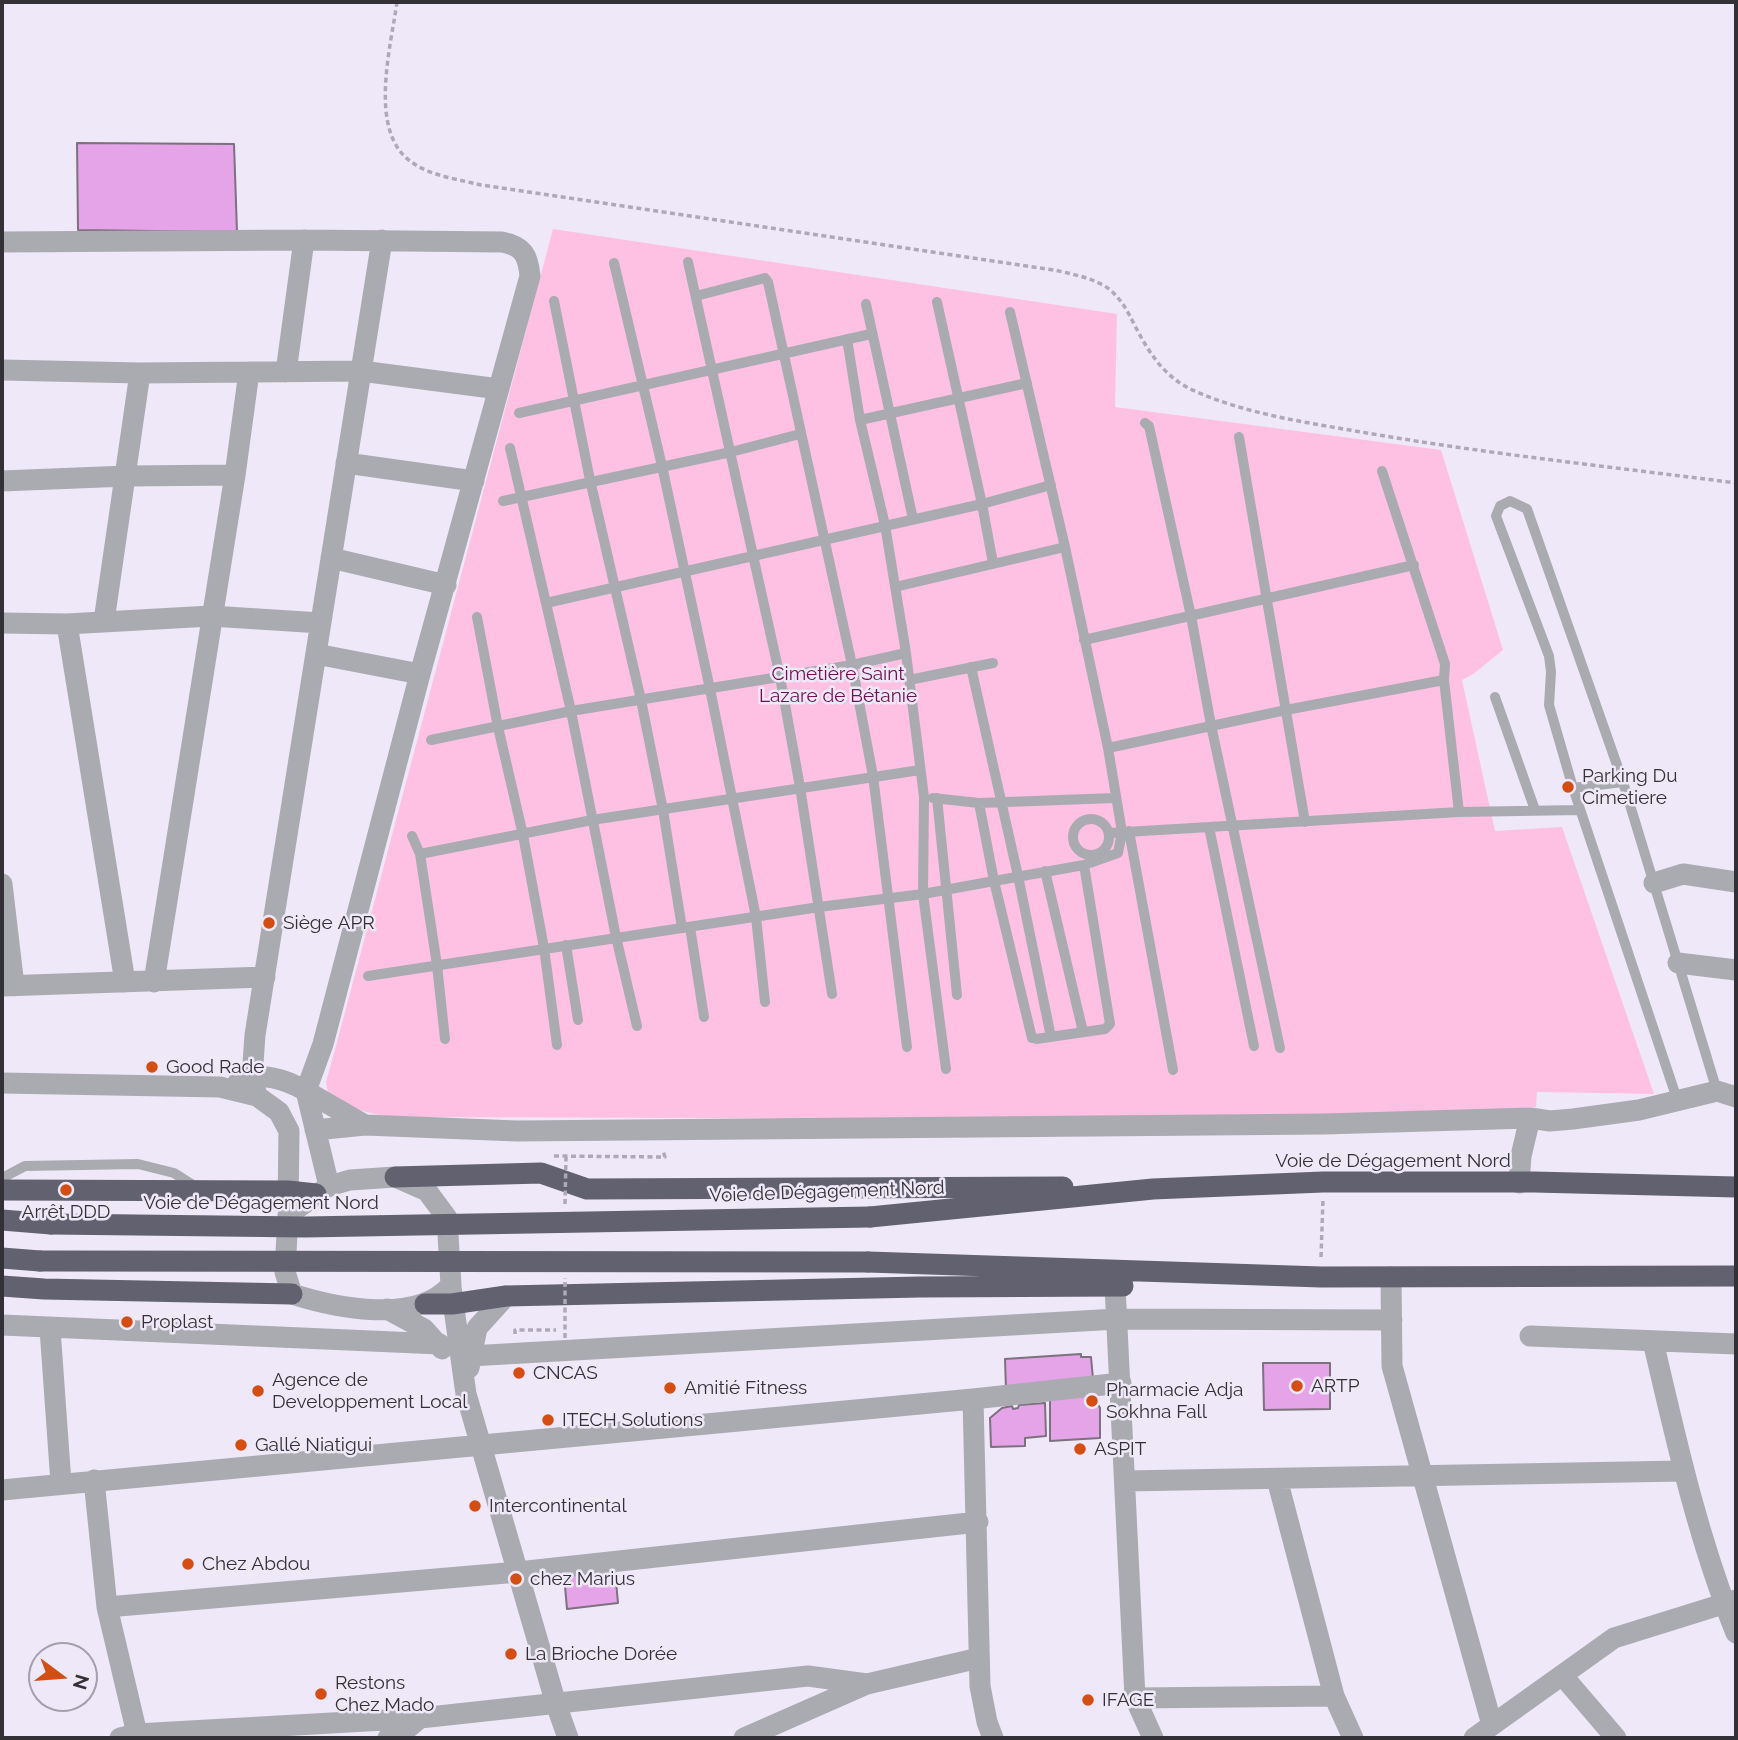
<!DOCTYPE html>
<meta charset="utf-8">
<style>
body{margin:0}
#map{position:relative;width:1738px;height:1740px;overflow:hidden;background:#efe8f8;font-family:Raleway,sans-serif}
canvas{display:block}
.frame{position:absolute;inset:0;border:4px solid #333137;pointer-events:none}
.north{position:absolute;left:28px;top:1642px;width:70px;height:70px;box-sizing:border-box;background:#efe8f8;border:2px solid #a49fab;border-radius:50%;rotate:106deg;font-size:19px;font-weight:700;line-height:28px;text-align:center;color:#333137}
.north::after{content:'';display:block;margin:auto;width:24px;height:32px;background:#d44e13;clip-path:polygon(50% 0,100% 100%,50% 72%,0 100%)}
</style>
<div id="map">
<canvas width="1738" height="1740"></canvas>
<div class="frame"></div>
<div class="north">N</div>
</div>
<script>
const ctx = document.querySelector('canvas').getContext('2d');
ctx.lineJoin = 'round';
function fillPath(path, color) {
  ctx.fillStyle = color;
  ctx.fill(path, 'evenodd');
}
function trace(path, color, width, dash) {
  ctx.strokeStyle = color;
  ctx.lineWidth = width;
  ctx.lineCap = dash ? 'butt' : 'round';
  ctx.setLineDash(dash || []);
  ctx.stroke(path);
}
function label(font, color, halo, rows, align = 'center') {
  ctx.font = font + ' Raleway,sans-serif';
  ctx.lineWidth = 5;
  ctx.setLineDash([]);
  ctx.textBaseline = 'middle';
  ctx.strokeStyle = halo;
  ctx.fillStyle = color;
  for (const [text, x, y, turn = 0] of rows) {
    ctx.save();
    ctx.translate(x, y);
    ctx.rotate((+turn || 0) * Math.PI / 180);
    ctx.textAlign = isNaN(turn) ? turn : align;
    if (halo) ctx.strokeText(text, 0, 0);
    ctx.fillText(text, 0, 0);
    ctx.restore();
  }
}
fillPath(new Path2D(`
 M553 229 1117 314 1115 407 1441 450 1503 650 1472 675 1462 680 1495 831 1562 827 1654 1094 1537 1092 1536 1107 1326 1120 394 1117C369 1114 349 1109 328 1094L326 1082 336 1046Z`), '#fec1e4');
const building = new Path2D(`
 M77 143 234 144 237 232 78 230Z
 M1081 1354V1357H1091L1093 1379 1006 1389 1005 1359Z
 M1263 1363H1330V1409L1264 1410Z
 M1091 1392 1100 1408V1438L1050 1441V1398Z
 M1045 1403 1046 1436 1025 1438V1446L991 1447 990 1418 1002 1408 1012 1406 1013 1409 1018 1408 1019 1405Z
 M615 1570 618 1603 567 1609 564 1575 581 1574 582 1578 599 1576V1572Z`);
fillPath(building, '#e5a4e8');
trace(building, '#7c717d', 2);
trace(new Path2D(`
 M397 2C391 46 368 130 410 161 430 176 457 179 481 185L1054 270C1072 274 1094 278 1109 289 1121 299 1127 310 1134 324 1149 353 1165 379 1197 392 1250 415 1310 423 1367 433 1489 454 1613 467 1736 483
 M554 1156 665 1157 663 1151
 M1321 1257 1323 1199
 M515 1334V1330H556`), '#aea9b6', 3.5, [5, 3.5]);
trace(new Path2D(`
 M688 262 780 677 800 787 832 994
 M614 263 662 466 710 689 756 917 765 1002
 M696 296 765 278 768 282 852 665 873 776 907 1047
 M554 301 590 480 641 700 663 810 682 928
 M937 302 982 504 993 563
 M866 304 913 519
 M1010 312 1065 547 1108 748 1122 832 1118 853 1084 865
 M847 339 860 420 885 525 906 653 924 797 923 894 946 1069
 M519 413 871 334
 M860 420 1027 383
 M1145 423 1149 426 1191 616 1211 725 1280 1048
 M1239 437 1305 822
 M510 448 571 711 616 937 637 1026
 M1382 471 1445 664 1444 680 1459 812
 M503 501 731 452 800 434
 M895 587 1065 547
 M546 603 982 504 1051 485
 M477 617 498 727 523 835 544 948 557 1045
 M1084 640 1414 565
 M971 667 1018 876 1051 1037
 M909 680 993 663
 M1495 697 1535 810
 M431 740 571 711 852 665 906 653
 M1108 748 1286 710 1444 680
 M1573 788 1623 782
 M933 798 979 803 1115 798
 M937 798 957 995
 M1073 837a18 18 0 1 1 36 0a18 18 0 1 1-36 0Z
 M1209 827 1254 1046
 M1129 831 1173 1070
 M1109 833 1459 812 1580 810
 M412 836 420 854 437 965 445 1039
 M420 854 592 820 920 770
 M1084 865 1110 1024 1105 1029 1036 1039 1032 1038 994 881Z
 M1045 871 1083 1032
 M690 927 704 1017
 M566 945 578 1020
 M368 976 819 907 923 894 994 881 979 803
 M1678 1102 1573 788 1549 705 1551 672 1549 656 1496 516 1500 506 1510 501 1527 509 1623 782 1717 1091
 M2 1178 25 1166 138 1164 174 1173 196 1187`), '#aaaab1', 10);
trace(new Path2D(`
 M2 242 304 240 502 242C523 246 528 255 530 276L420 674 323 1044 306 1091 365 1125
 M2 370 140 373 361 371 499 389
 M286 372 304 240
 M346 463 474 481
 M2 481 127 476 235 475
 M331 558 446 585
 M104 621 140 373
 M2 623 67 624 211 616 321 623
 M67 624 125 982
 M316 654 420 674
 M1654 883 1683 874 1736 882
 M2 884 14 986
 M1678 963 1736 970
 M154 982 235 475 249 372
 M2 986 265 977
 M239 1080C264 1073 283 1078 306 1091L329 1186
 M2 1083 220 1087 257 1096 279 1112 289 1131 288 1208
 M257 1096 252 1077 255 1035 382 240
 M1530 1118 1550 1121 1573 1119 1639 1110 1717 1091 1736 1097
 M315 1130 365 1125 517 1131 1324 1124 1530 1118 1521 1156 1519 1183
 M395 1177 427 1191 447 1218 451 1285C417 1325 336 1308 292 1294L285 1272 288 1215 329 1186 350 1180Z
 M1391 1277 1392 1366 1492 1725
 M1115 1286 1135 1698 1153 1738
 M451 1287 466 1394 556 1704 568 1738
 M387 1309 424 1329 442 1349
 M2 1325 440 1344
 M50 1329 61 1483
 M1530 1336 1736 1344
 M1653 1341C1676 1440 1698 1539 1736 1633
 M470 1356 1117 1319 1392 1320
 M469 1368 477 1328 506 1296
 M973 1399 980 1686 987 1722 993 1738
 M1277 1479 1334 1696 1353 1738
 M94 1480 107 1607 138 1738
 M1125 1481 1683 1471
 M2 1490 973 1399 1121 1383
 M107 1607 518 1572 978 1522
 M1562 1675 1616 1738
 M1135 1698 1334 1696
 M120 1738 137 1734 420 1718 808 1676 867 1684
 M388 1738 402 1733 420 1718
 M744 1738 867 1684 979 1658
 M1474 1738 1614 1638 1736 1600`), '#aaaab1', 21);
trace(new Path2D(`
 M395 1177 541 1173 587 1189 1063 1187
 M2 1190 288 1191 316 1194
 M870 1217 1153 1189 1323 1182H1534L1736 1187
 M2 1220 51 1224
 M2 1258 40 1261
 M868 1262 1321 1277 1736 1276
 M2 1286 44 1289 292 1294
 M425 1304H452L506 1296 920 1287 1123 1286`), '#61616f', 21);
trace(new Path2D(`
 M565 1204 566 1157
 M565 1338V1278`), '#aea9b6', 3.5, [5, 3.5]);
trace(new Path2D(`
 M51 1224 305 1227 870 1217
 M40 1261 868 1262`), '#61616f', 21);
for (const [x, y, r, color] of [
 [1568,787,7,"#d44e13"],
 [269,923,7,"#d44e13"],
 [152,1067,7,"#d44e13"],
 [66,1190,7,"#d44e13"],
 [127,1322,7,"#d44e13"],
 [519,1373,7,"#d44e13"],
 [1297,1386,7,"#d44e13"],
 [670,1388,7,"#d44e13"],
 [258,1391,7,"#d44e13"],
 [1092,1401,7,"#d44e13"],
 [548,1420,7,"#d44e13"],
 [241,1445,7,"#d44e13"],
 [1080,1449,7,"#d44e13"],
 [475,1506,7,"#d44e13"],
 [188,1564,7,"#d44e13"],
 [516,1579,7,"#d44e13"],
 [511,1654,7,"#d44e13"],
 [321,1694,7,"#d44e13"],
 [1088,1700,7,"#d44e13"]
]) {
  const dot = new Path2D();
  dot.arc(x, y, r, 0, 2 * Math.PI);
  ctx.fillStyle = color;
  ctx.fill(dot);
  trace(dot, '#efe8f8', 2.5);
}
label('19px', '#710f54', '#efe8f8', [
 ["Cimetière Saint",838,674],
 ["Lazare de Bétanie",838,696]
]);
label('19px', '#333137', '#efe8f8', [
 ["Parking Du",1582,776],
 ["Cimetiere",1582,798],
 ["Siège APR",283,923],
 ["Good Rade",166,1067],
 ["Arrêt DDD",66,1212,"center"],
 ["Proplast",141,1322],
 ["CNCAS",533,1373],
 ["Agence de",272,1380],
 ["Developpement Local",272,1402],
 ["ARTP",1311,1386],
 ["Amitié Fitness",684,1388],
 ["Pharmacie Adja",1106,1390],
 ["Sokhna Fall",1106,1412],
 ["ITECH Solutions",562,1420],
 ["Gallé Niatigui",255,1445],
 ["ASPIT",1094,1449],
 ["Intercontinental",489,1506],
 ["Chez Abdou",202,1564],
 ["chez Marius",530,1579],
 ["La Brioche Dorée",525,1654],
 ["Restons",335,1683],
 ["Chez Mado",335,1705],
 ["IFAGE",1102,1700]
], 'left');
label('19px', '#333137', '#efe8f8', [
 ["Voie de Dégagement Nord",1393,1161],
 ["Voie de Dégagement Nord",827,1192,-2],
 ["Voie de Dégagement Nord",261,1203]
]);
</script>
